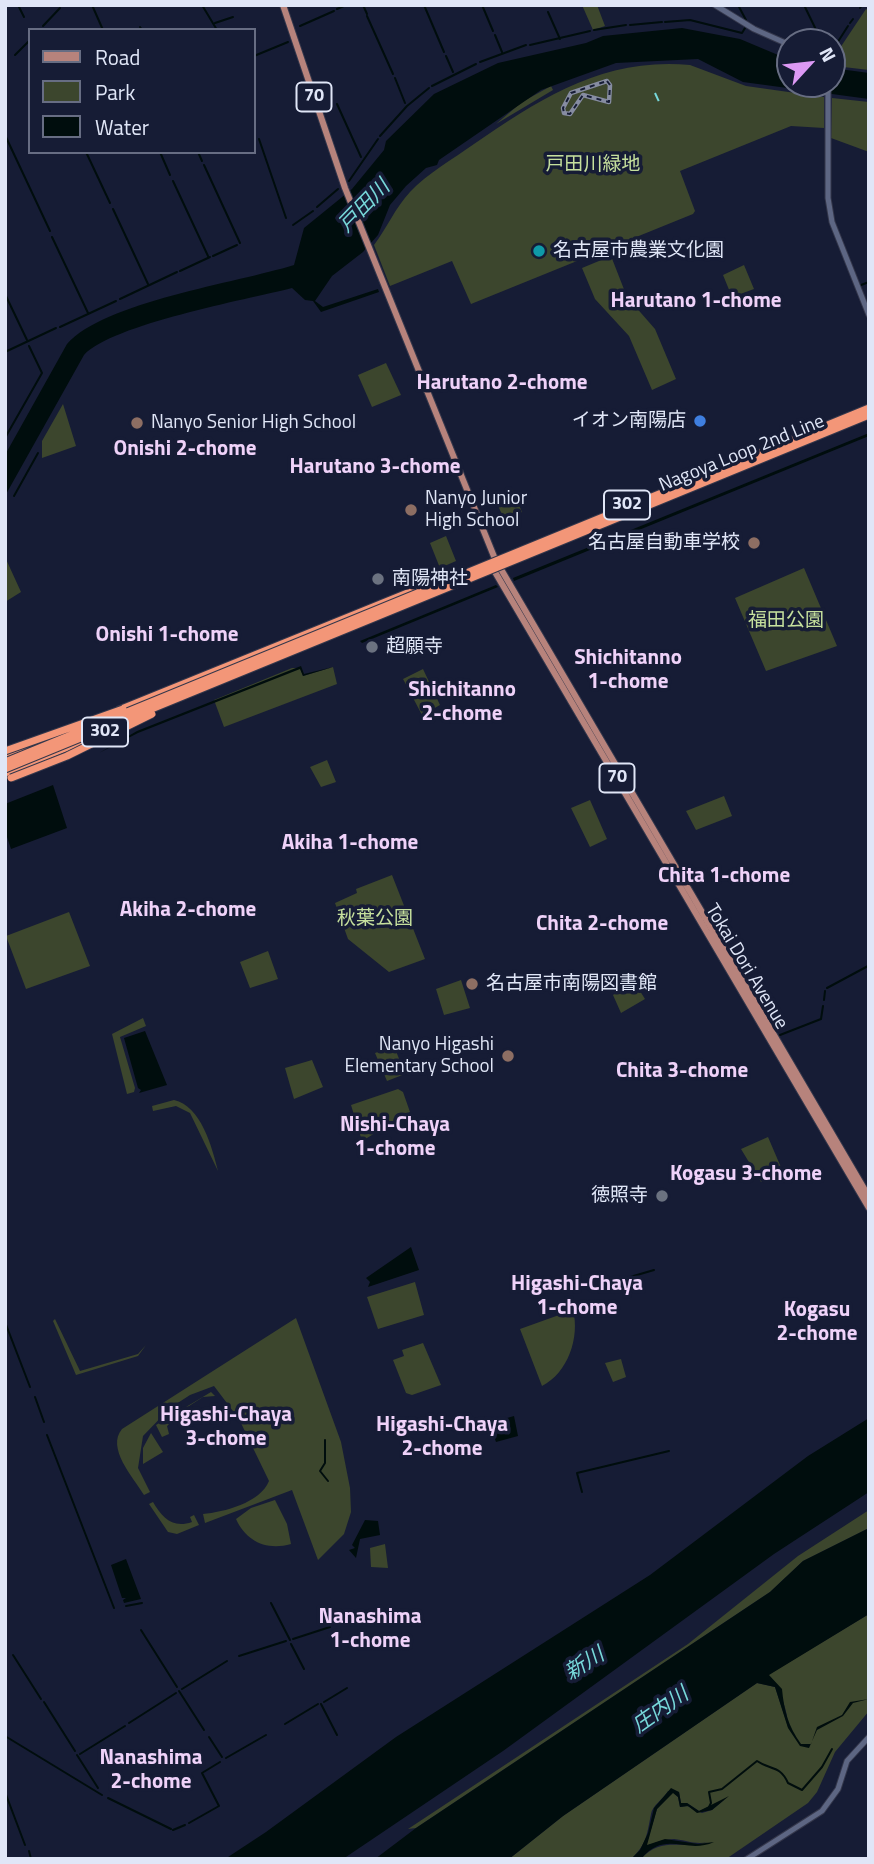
<!DOCTYPE html>
<meta charset="utf-8">
<style>
body{margin:0}
#map{position:relative;width:874px;height:1864px;overflow:hidden;background:#161c35;font-family:"Titillium Web",sans-serif}
canvas{display:block}
.frame{position:absolute;inset:0;border:7px solid #e0e6f7;pointer-events:none}
.legend{position:absolute;left:28px;top:28px;width:228px;height:126px;box-sizing:border-box;background:#161c35;border:2px solid #676d83;margin:0;padding:9px 12px;list-style:none;font-size:21px;color:#e0e6f7}
.legend li{display:flex;align-items:center;gap:14px;height:35px}
.legend b{width:35px;border:2px solid #676d83}
.north{position:absolute;left:776px;top:28px;width:70px;height:70px;box-sizing:border-box;background:#161c35;border:2px solid #676d83;border-radius:50%;rotate:63deg;font-size:19px;font-weight:700;line-height:28px;text-align:center;color:#e0e6f7}
.north::after{content:'';display:block;margin:auto;width:24px;height:32px;background:#dc99f4;clip-path:polygon(50% 0,100% 100%,50% 72%,0 100%)}
</style>
<div id="map">
<canvas width="874" height="1864"></canvas>
<div class="frame"></div>
<ul class="legend">
<li><b style="height:9px;background:#b7837c"></b>Road</li>
<li><b style="height:19px;background:#3c462d"></b>Park</li>
<li><b style="height:19px;background:#000d0d"></b>Water</li>
</ul>
<div class="north">N</div>
</div>
<script>
const ctx = document.querySelector('canvas').getContext('2d');
ctx.lineJoin = 'round';
function fillPath(path, color) {
  ctx.fillStyle = color;
  ctx.fill(path, 'evenodd');
}
function trace(path, color, width, dash) {
  ctx.strokeStyle = color;
  ctx.lineWidth = width;
  ctx.lineCap = dash ? 'butt' : 'round';
  ctx.setLineDash(dash || []);
  ctx.stroke(path);
}
function label(font, color, halo, rows, align = 'center') {
  ctx.font = font + ' "Titillium Web","Noto Sans JP",sans-serif';
  ctx.lineWidth = 7;
  ctx.setLineDash([]);
  ctx.textBaseline = 'middle';
  ctx.strokeStyle = halo;
  ctx.fillStyle = color;
  for (const [text, x, y, turn = 0] of rows) {
    ctx.save();
    ctx.translate(x, y);
    ctx.rotate((+turn || 0) * Math.PI / 180);
    ctx.textAlign = isNaN(turn) ? turn : align;
    if (halo) ctx.strokeText(text, 0, 0);
    ctx.fillText(text, 0, 0);
    ctx.restore();
  }
}
fillPath(new Path2D(`
 M582 5H597L605 26 593 30Z
 M866 9 869 11V70L835 66 832 60Z
 M690 65 746 86 824 97V128L791 126 680 171 695 211 693 214 471 304 452 261 390 286 374 245C387 228 395 208 410 192 428 173 453 159 474 144 541 98 604 57 690 65Z
 M551 86 553 90 496 124 522 102Z
 M832 98 869 102V152L831 138Z
 M611 256 627 297 655 329 676 379 652 390 629 336 595 299 582 268Z
 M744 265 754 289 732 297 723 275Z
 M386 363 401 395 372 407 358 375Z
 M63 404 76 446 42 458V441Z
 M512 489 522 512 505 521 494 497Z
 M446 536 456 561 440 568 430 543Z
 M5 557 21 592 5 602Z
 M804 568 837 646 766 671 735 598Z
 M333 667 337 684 224 727 214 700 292 668H300L303 676Z
 M423 669 440 705 422 715 403 679Z
 M327 760 336 782 321 787 310 767Z
 M724 796 732 816 696 830 686 811Z
 M590 800 607 839 590 847 571 808Z
 M392 875 425 959 389 972 348 939 335 903 357 893 356 889Z
 M69 912 90 966 26 989 6 936Z
 M268 951 278 979 250 988 240 962Z
 M461 980 470 1008 444 1015 436 989Z
 M633 980 645 999 621 1013 613 995Z
 M143 1018 146 1026 120 1037 135 1088 134 1092 127 1094 112 1034Z
 M394 1046 405 1074 387 1081 375 1053Z
 M312 1060 323 1087 294 1099 285 1068Z
 M398 1089 403 1092 410 1112 362 1141 351 1105Z
 M174 1100C201 1106 212 1147 218 1171L190 1113 176 1106 153 1111 152 1106Z
 M768 1137 783 1172 761 1182 741 1149Z
 M415 1282 424 1315 378 1329 367 1297Z
 M573 1310C580 1337 568 1373 542 1386L520 1329Z
 M296 1318 341 1442 350 1488 351 1512 344 1534 318 1560 292 1490 205 1523 203 1514C224 1512 260 1503 269 1481L239 1419 214 1386 190 1395 170 1408 143 1436 138 1468 150 1492 144 1495C133 1477 106 1448 122 1429Z
 M55 1319 80 1371 138 1354 146 1345 138 1356 76 1375 53 1321Z
 M423 1343 441 1385 412 1395 406 1393 393 1360 404 1356 402 1350Z
 M621 1359 626 1377 613 1382 605 1363Z
 M211 1392 215 1396 203 1397 172 1417 173 1421 167 1426 169 1434 162 1437 156 1425Z
 M151 1433 163 1452 143 1464V1448Z
 M275 1500 287 1524 291 1544C266 1551 246 1541 236 1519L251 1508Z
 M153 1502C162 1517 172 1529 192 1522L190 1517 194 1515 199 1525 177 1534 168 1532 149 1504Z
 M869 1510V1528L803 1561 770 1592 416 1828 408 1829 688 1644 798 1556Z
 M385 1544 388 1568 371 1567 370 1548Z
 M869 1614V1711L835 1752 817 1792 808 1803 726 1859H641C662 1835 683 1851 708 1842 695 1845 686 1840 674 1839 663 1839 656 1843 646 1846L657 1809 673 1792 678 1797 680 1807 687 1806 702 1813 712 1810 724 1800 699 1811 687 1803H681L679 1792 668 1791C664 1798 652 1806 651 1814 647 1834 647 1844 631 1859H509L563 1816 757 1683 775 1687 788 1727C789 1714 779 1685 768 1675Z`), '#3c462d');
fillPath(new Path2D(`
 M682 28 740 39 790 60V84H832V68L869 73V99L743 82 698 59 616 63 541 90 439 160 437 165 426 168 406 186 390 205 378 235 363 252 332 276 315 301 323 307 378 289 379 292 321 312 313 301 305 300 292 288C245 300 113 324 84 355L5 496V455L67 344C104 302 236 283 294 265L304 228 352 189 384 150 386 141 434 94 498 63 586 43 603 36Z
 M869 433V436L514 581 513 578Z
 M496 585 498 587 362 643 360 641Z
 M301 666 304 674 333 667 303 676 300 669 138 733 99 753 137 731Z
 M53 785 67 828 11 849 5 831V804Z
 M145 1031 167 1085 139 1093 141 1090 138 1088 124 1038Z
 M411 1247 419 1270 368 1287 370 1282 366 1278Z
 M514 1416 518 1436 496 1442 491 1428 494 1426 490 1423Z
 M869 1418V1492L774 1554 503 1751 343 1859H225L266 1832 396 1737 650 1575 808 1456Z
 M365 1520 378 1521 380 1535 360 1539 356 1558 349 1550 355 1548 352 1545Z
 M869 1528V1614L769 1675 782 1689C784 1710 788 1726 801 1744H811L817 1727 842 1715 850 1702 869 1699 853 1703 843 1716 817 1730 809 1748 800 1746 788 1728 775 1687 757 1683 563 1816 509 1859H375L416 1828 770 1592 803 1561Z
 M126 1559 141 1599 124 1603 123 1600 126 1598H122L111 1565Z
 M671 1788 679 1792 681 1803H687L699 1811 729 1796 712 1810 697 1813 688 1806 680 1807 678 1797 673 1793 657 1809 647 1845 665 1839 698 1844 714 1842C686 1855 666 1829 641 1859H631L640 1850 648 1833 654 1808Z`), '#000d0d');
trace(new Path2D(`
 M18 5 24 17
 M92 5 103 30
 M202 5 217 30
 M363 5 367 14
 M424 5 444 52
 M482 5 493 31
 M738 5 746 20
 M804 5 822 42
 M860 8 862 5
 M337 9 346 5
 M548 12 560 39
 M367 16 393 74
 M665 22 690 20 742 33 745 28
 M215 23 233 17
 M850 23 853 19
 M630 25 662 22
 M43 26 60 8
 M300 26 334 11
 M140 27 142 30
 M39 30 41 29
 M594 30 626 25
 M495 35 502 52
 M530 45 590 31
 M832 51 848 26
 M15 55 30 40
 M254 56 288 42
 M446 56 453 72
 M480 62 526 45
 M395 78 405 103
 M432 86 476 64
 M337 104 361 157
 M254 126 255 131
 M5 135 50 231
 M380 136 407 106 429 88
 M259 139 286 218
 M86 152 110 203
 M160 152 170 175
 M198 152 202 161
 M204 165 240 243
 M173 181 208 256
 M349 181 378 139
 M317 207 338 189
 M113 209 148 284
 M293 225 313 211
 M52 237 88 313
 M213 256 237 245
 M180 271 210 257
 M861 285 869 282
 M5 294 27 340
 M120 299 177 272
 M60 327 116 301
 M5 352 56 328
 M5 438 42 373 29 346
 M14 496 38 453
 M827 988 868 966
 M824 1000 825 991
 M780 1035 821 1019 823 1006
 M613 1282 654 1270
 M5 1322 30 1387
 M35 1397 44 1422
 M47 1435 114 1608
 M325 1440V1463L320 1471 328 1481
 M582 1492 577 1473 669 1451
 M271 1603 290 1640
 M126 1606 142 1603
 M356 1618 378 1616
 M334 1625 351 1618
 M141 1630 177 1687
 M293 1639 330 1627
 M291 1644 304 1669
 M13 1655 41 1699
 M239 1656 286 1641
 M182 1689 227 1661
 M179 1691 204 1730
 M44 1702 75 1751
 M324 1702 347 1688
 M321 1704 337 1735
 M129 1723 176 1693
 M285 1724 318 1704
 M5 1736 102 1795
 M209 1737 222 1757
 M80 1754 125 1726
 M77 1755 98 1788
 M226 1758 266 1735
 M5 1792 25 1845
 M108 1798 171 1829
 M708 1809 711 1803 709 1792 722 1789 757 1761C770 1770 780 1765 788 1783L802 1790 822 1767 832 1749
 M189 1823 219 1806 202 1773 220 1762
 M173 1830 185 1825
 M29 1851 31 1859`), '#000d0d', 2);
trace(new Path2D(`
 M655 93 660 104`), '#77d8da', 2, [9, 7]);
const secondary = new Path2D(`
 M715 5 754 29 790 45
 M828 84V198L832 222 869 315
 M747 1859 822 1811 838 1789 847 1761 869 1737`);
const primary = new Path2D(`
 M283 5 345 188 495 559 869 1197
 M495 565V572L869 1208`);
const highway = new Path2D(`
 M119 710 442 579
 M5 757 56 736
 M5 773 117 727`);
trace(secondary, '#34374b', 7);
trace(primary, '#34374b', 8);
trace(highway, '#34374b', 9);
trace(secondary, '#5d6683', 5);
trace(primary, '#b7837c', 6);
trace(highway, '#f39678', 7);
const rail = new Path2D(`
 M607 81 610 85 609 102 583 95 570 114 564 113 563 108 571 93Z`);
trace(rail, '#868ca1', 4.5);
trace(rail, '#161c35', 2, [5]);
const highwayBridge = new Path2D(`
 M5 751 123 709
 M5 762 869 408
 M5 769 869 415
 M11 778 67 756 152 714`);
trace(highwayBridge, '#34374b', 9, []);
trace(highwayBridge, '#f39678', 7);
for (const [x, y, r, color] of [
 [539,251,7,"#0f9aa8"],
 [700,421,7,"#3f7fe0"],
 [137,423,7,"#8d6e63"],
 [411,510,7,"#8d6e63"],
 [754,543,7,"#8d6e63"],
 [378,579,7,"#6b7280"],
 [372,647,7,"#6b7280"],
 [472,984,7,"#8d6e63"],
 [508,1056,7,"#8d6e63"],
 [662,1196,7,"#6b7280"]
]) {
  const dot = new Path2D();
  dot.arc(x, y, r, 0, 2 * Math.PI);
  ctx.fillStyle = color;
  ctx.fill(dot);
  trace(dot, '#161c35', 2.5);
}
for (const [x, y, w] of [
 [314,97,35],
 [627,505,46],
 [105,732,46],
 [617,778,35]
]) {
  const box = new Path2D();
  box.roundRect(x - w / 2, y - 14.5, w, 29, 5);
  ctx.fillStyle = '#161c35';
  ctx.fill(box);
  trace(box, '#e0e6f7', 2);
}
label('bold 18px', '#e0e6f7', null, [
 ["70",314,97],
 ["302",627,505],
 ["302",105,732],
 ["70",617,778]
]);
label('19px', '#c6e09d', '#161c35', [
 ["戸田川緑地",593,165],
 ["福田公園",786,621],
 ["秋葉公園",375,919]
]);
label('19px', '#e0e6f7', '#161c35', [
 ["名古屋市農業文化園",553,251],
 ["イオン南陽店",686,421,"right"],
 ["Nanyo Senior High School",151,423],
 ["Nanyo Junior",425,499],
 ["High School",425,521],
 ["名古屋自動車学校",740,543,"right"],
 ["南陽神社",392,579],
 ["超願寺",386,647],
 ["名古屋市南陽図書館",486,984],
 ["Nanyo Higashi",494,1045,"right"],
 ["Elementary School",494,1067,"right"],
 ["徳照寺",648,1196,"right"]
], 'left');
label('19px', '#e0e6f7', '#161c35', [
 ["Nagoya Loop 2nd Line",742,454,-22],
 ["Tokai Dori Avenue",746,967,59]
]);
label('italic 21px', '#77d8da', '#161c35', [
 ["戸田川",365,207,-46],
 ["新川",585,1665,-32],
 ["庄内川",661,1711,-35]
]);
label('bold 21px', '#efd2f9', '#161c35', [
 ["Harutano 1-chome",696,302],
 ["Harutano 2-chome",502,384],
 ["Onishi 2-chome",185,450],
 ["Harutano 3-chome",375,468],
 ["Onishi 1-chome",167,636],
 ["Shichitanno",628,659],
 ["1-chome",628,683],
 ["Shichitanno",462,691],
 ["2-chome",462,715],
 ["Akiha 1-chome",350,844],
 ["Chita 1-chome",724,877],
 ["Akiha 2-chome",188,911],
 ["Chita 2-chome",602,925],
 ["Chita 3-chome",682,1072],
 ["Nishi-Chaya",395,1126],
 ["1-chome",395,1150],
 ["Kogasu 3-chome",746,1175],
 ["Higashi-Chaya",577,1285],
 ["1-chome",577,1309],
 ["Kogasu",817,1311],
 ["2-chome",817,1335],
 ["Higashi-Chaya",226,1416],
 ["3-chome",226,1440],
 ["Higashi-Chaya",442,1426],
 ["2-chome",442,1450],
 ["Nanashima",370,1618],
 ["1-chome",370,1642],
 ["Nanashima",151,1759],
 ["2-chome",151,1783]
]);
</script>
